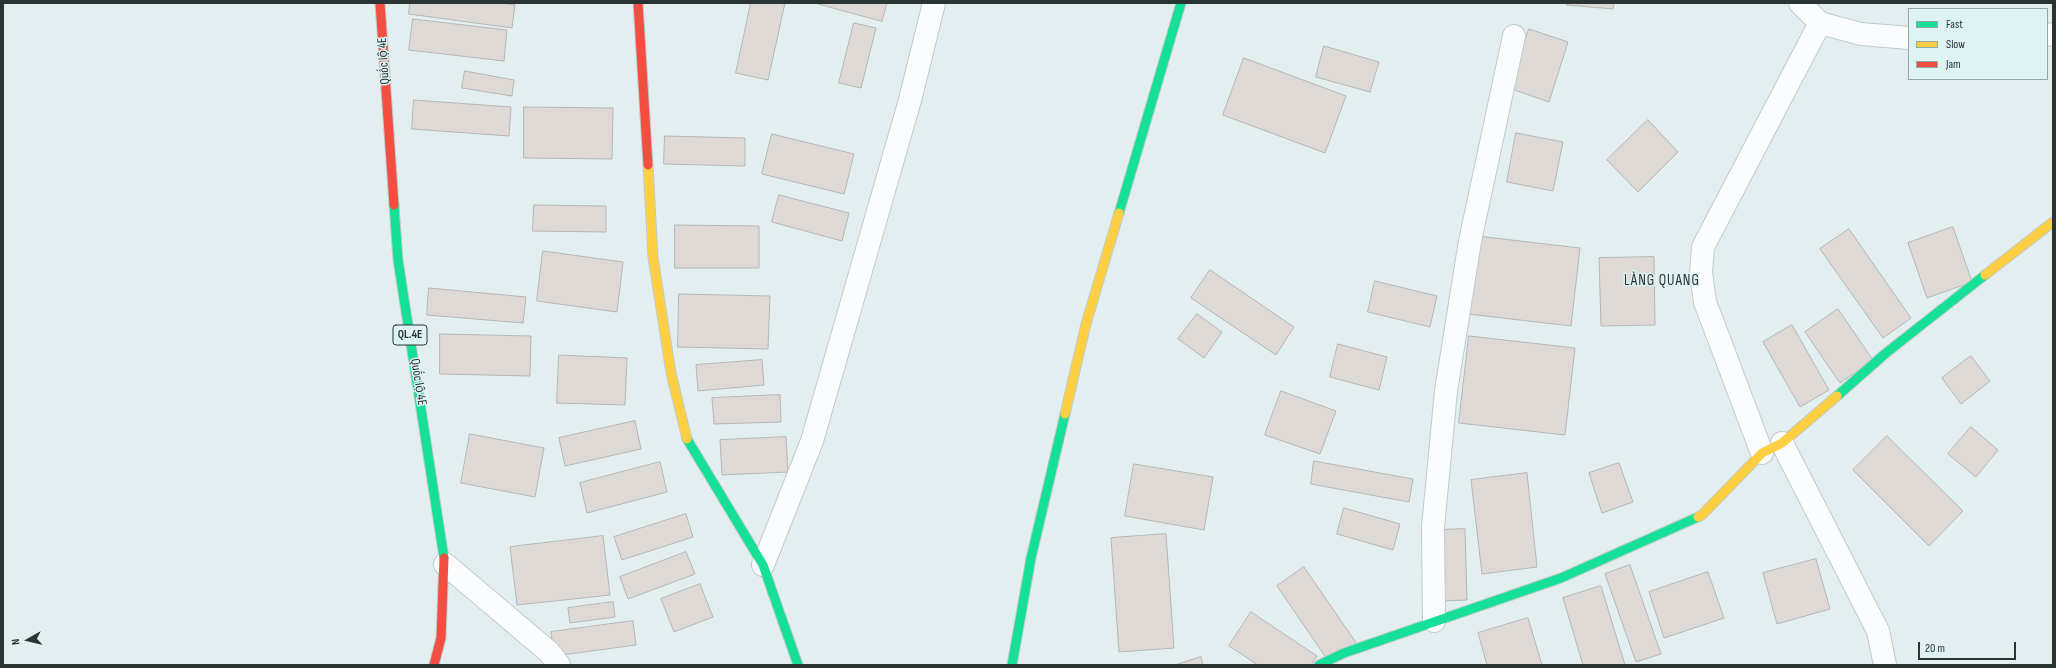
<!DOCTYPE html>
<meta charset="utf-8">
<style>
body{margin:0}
#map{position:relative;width:2056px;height:668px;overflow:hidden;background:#e2eeef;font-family:"Sofia Sans Condensed",sans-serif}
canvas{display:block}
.frame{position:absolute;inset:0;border:4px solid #2b3434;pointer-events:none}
.legend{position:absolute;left:1908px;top:8px;width:140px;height:72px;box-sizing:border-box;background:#ddf3f4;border:1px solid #96a7a7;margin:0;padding:5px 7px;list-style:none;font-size:12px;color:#2b3434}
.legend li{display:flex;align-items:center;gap:8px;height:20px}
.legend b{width:20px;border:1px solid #96a7a7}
.north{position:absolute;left:8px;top:620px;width:40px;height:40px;-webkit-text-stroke:3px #ddf3f4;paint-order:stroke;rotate:262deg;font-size:11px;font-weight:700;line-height:16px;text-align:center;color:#2b3434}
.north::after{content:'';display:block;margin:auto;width:14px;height:18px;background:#2b3434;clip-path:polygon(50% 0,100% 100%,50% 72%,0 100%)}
.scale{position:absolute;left:1918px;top:642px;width:98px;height:18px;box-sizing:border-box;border:2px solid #2b3434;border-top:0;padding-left:5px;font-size:12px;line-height:14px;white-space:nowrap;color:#2b3434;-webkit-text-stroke:3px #ddf3f4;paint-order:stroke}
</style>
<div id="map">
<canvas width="2056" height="668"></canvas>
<div class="frame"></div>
<ul class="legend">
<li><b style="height:5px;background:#16e098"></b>Fast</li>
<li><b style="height:5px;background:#ffcf43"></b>Slow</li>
<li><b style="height:5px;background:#f24e42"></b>Jam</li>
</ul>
<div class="north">N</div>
<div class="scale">20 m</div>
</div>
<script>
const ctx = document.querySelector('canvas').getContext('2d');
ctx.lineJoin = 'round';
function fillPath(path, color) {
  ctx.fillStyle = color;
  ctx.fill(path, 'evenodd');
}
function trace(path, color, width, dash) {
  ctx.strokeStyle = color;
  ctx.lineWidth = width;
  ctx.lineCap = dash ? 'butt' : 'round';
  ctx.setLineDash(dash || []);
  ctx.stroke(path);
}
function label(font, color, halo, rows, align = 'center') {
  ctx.font = font + ' "Sofia Sans Condensed",sans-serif';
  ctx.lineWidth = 3;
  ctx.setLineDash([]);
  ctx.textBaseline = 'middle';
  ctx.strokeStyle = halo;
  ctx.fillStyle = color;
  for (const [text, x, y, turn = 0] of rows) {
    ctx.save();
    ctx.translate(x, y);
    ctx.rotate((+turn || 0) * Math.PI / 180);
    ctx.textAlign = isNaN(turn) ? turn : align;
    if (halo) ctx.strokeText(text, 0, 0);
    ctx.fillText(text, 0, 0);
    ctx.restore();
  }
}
const building = new Path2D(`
 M410 3H501L515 5 512 28 409 14Z
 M751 3H785L768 80 736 73Z
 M815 3H887L882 21Z
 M1567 3H1614L1613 9 1567 5Z
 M413 19 507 30 504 61 409 50Z
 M854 23 876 28 861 88 839 83Z
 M1529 29 1568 42 1549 102 1509 88Z
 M1324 46 1379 62 1370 92 1316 77Z
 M1244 58 1346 96 1325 153 1223 115Z
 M465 71 514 80 512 96 462 88Z
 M414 100 511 107 509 136 412 129Z
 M524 107 613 108 612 159 524 158Z
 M1648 120 1678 152 1638 192 1607 160Z
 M1516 133 1563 142 1553 191 1507 182Z
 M772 134 854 154 844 194 762 174Z
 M665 136 745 138V166L664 164Z
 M779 195 849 213 842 241 772 222Z
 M534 205 606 206V232L533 231Z
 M675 225 759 226V268H675Z
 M1953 227 1972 282 1927 298 1908 243Z
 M1849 229 1911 318 1883 338 1820 249Z
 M1477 236 1580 248 1571 326 1468 314Z
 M543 251 623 262 617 312 537 301Z
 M1654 257 1655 325 1601 326 1599 258Z
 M1210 270 1294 327 1276 355 1191 298Z
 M1375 281 1437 296 1430 327 1368 312Z
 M429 288 526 297 523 323 427 315Z
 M679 294 770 296 768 349 678 347Z
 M1838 309 1873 360 1840 383 1805 332Z
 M1197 314 1222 332 1204 358 1178 339Z
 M1792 325 1829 390 1800 407 1763 342Z
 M440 334 531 336 530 376 440 374Z
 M1469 336 1575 348 1565 435 1459 423Z
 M1338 344 1387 357 1379 390 1330 377Z
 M559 355 627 358 625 405 557 403Z
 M1971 356 1990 381 1961 404 1942 378Z
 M762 360 764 385 698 391 696 365Z
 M1281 391 1336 411 1320 454 1265 435Z
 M780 395 781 422 714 424 712 398Z
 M635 421 641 449 565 466 559 438Z
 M1971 427 1998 450 1976 477 1948 454Z
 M470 434 544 448 535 497 461 483Z
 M1887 436 1963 511 1929 546 1853 470Z
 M786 437 788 472 722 475 720 440Z
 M1314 461 1413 479 1409 502 1311 484Z
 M660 462 667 492 587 513 580 483Z
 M1619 463 1633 502 1602 513 1589 473Z
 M1134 464 1213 477 1204 530 1125 516Z
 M1527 473 1537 567 1482 574 1471 480Z
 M1344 508 1400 524 1393 550 1337 534Z
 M686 514 693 537 622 560 614 537Z
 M1465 529 1467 600 1442 601 1440 530Z
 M1166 534 1174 648 1119 652 1111 538Z
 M603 536 610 595 517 605 510 547Z
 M686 552 695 574 628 599 620 577Z
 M1816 559 1830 609 1777 624 1763 573Z
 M1630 565 1661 654 1636 662 1605 574Z
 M1304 567 1359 647 1331 665 1277 586Z
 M1708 572 1724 618 1664 638 1649 592Z
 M700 584 713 617 674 632 661 599Z
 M1601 586 1625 665H1583L1563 598Z
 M613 602 615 617 570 623 568 608Z
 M1251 612 1317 656 1311 665H1258L1229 646Z
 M1528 618 1542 665H1487L1478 633Z
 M633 621 636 645 554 656 551 632Z
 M1201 657 1203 665H1175Z`);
fillPath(building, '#dfd9d6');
trace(building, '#b4b6b5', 1);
const street = new Path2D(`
 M1800 3 1820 23 1861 34 1909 38
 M2047 35 2053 34
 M1782 443 1878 631 1885 665
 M1762 453 1705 302 1701 273 1703 247 1820 23
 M445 564 549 652 559 665
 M763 565 812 441 910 100 934 3
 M1434 621 1433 527 1446 391 1470 241 1514 36`);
const fast = new Path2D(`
 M394 205 398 260 444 558
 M1119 213 1181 3
 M1837 396 1886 353 1985 275
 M687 439 763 565 798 665
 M1012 665 1031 558 1065 414
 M1319 665 1344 653 1561 578 1698 517`);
const slow = new Path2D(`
 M648 165 653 257 671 373 687 439
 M1985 275 2053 222
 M1065 414 1086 324 1119 213
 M1698 517 1702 515 1762 453 1782 443 1837 396`);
const jam = new Path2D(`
 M380 3 394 205
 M638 3 648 165
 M434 665 441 638 444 558`);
trace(street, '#c1cbcc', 24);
trace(fast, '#c1cbcc', 11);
trace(slow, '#c1cbcc', 11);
trace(jam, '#c1cbcc', 11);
trace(street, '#fbfcfd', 22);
trace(fast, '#16e098', 9);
trace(slow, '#ffcf43', 9);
trace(jam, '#f24e42', 9);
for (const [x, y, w] of [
 [410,335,34]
]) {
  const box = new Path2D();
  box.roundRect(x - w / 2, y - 10, w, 20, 3);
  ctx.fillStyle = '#ddf3f4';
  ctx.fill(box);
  trace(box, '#2b3434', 1);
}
label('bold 12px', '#2b3434', null, [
 ["QL.4E",410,335]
]);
label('13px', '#2b3434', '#ddf3f4', [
 ["Quốc lộ 4E",384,61,-94],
 ["Quốc lộ 4E",418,382,81]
]);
ctx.letterSpacing = '1px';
label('15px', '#2b3434', '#ddf3f4', [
 ["LÀNG QUANG",1662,281]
]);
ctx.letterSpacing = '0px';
</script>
